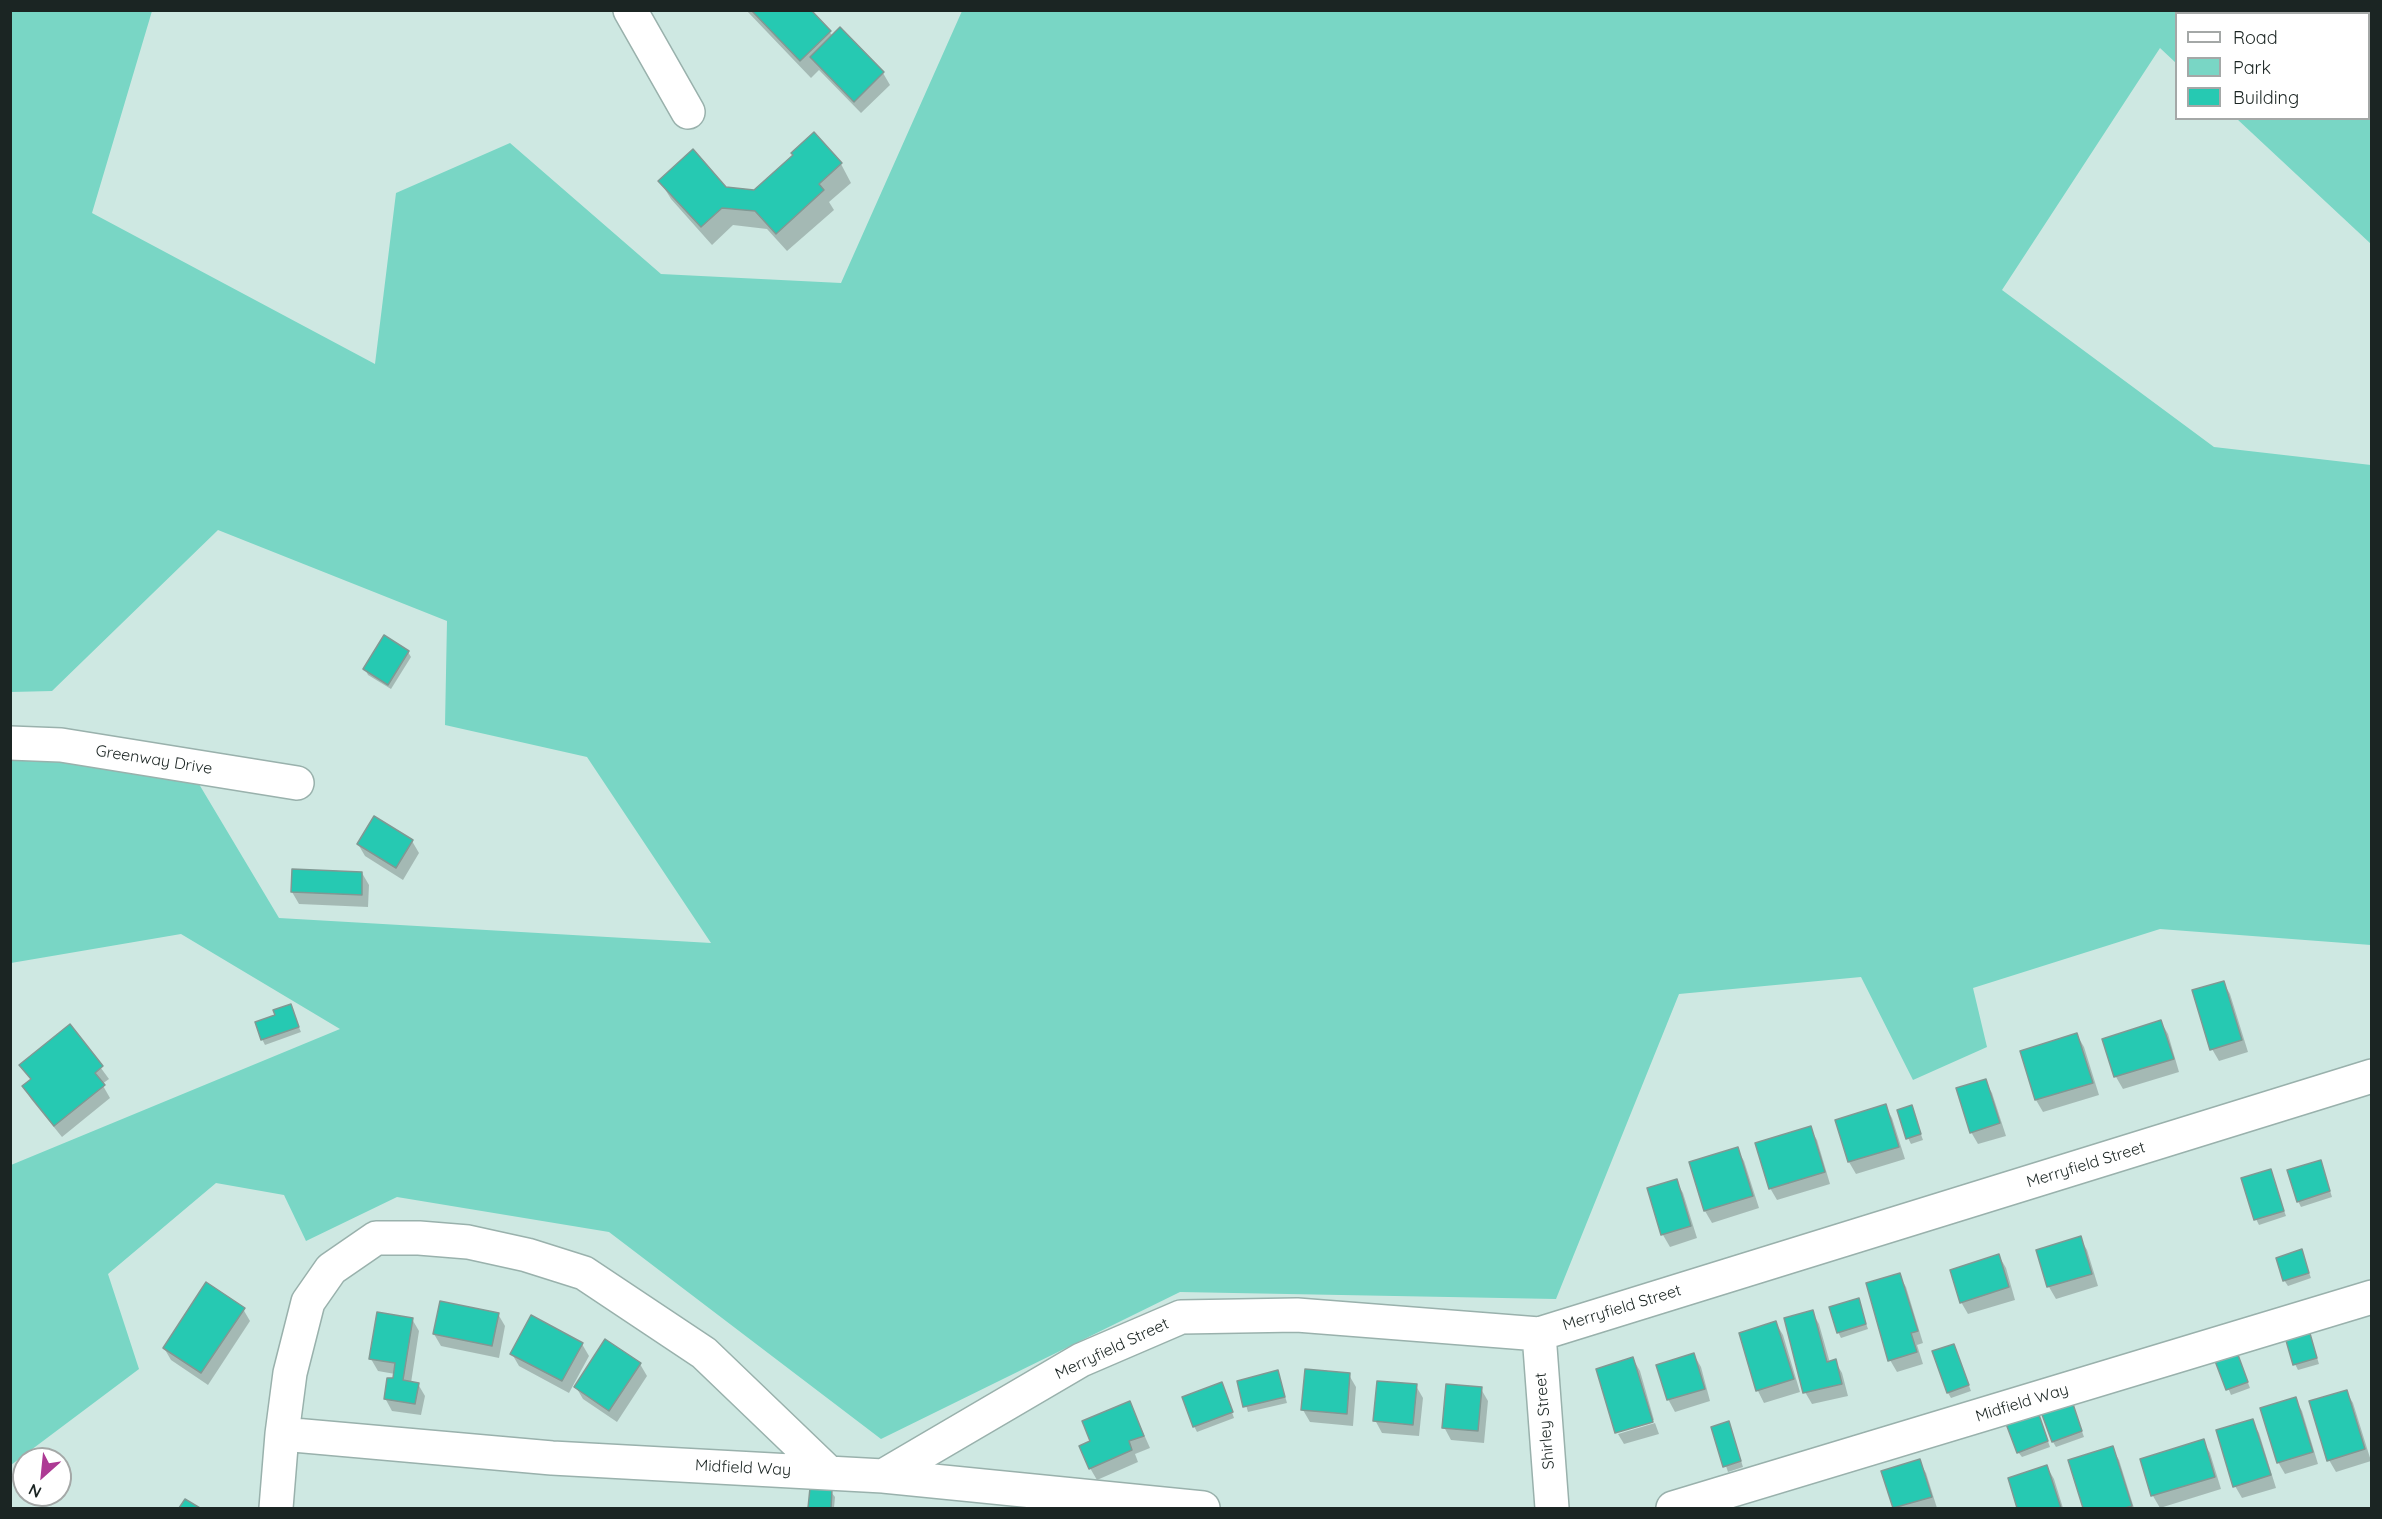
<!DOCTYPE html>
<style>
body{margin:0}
#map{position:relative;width:2382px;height:1519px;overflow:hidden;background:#cee8e2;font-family:Quicksand,sans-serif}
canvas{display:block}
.frame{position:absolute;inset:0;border:12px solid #1b2523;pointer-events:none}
.legend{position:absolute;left:2175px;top:12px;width:195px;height:108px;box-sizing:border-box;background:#fff;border:2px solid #a4a8a7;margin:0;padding:8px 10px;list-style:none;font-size:18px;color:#1b2523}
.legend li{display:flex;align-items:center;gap:12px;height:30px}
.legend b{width:30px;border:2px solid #a4a8a7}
.north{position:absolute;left:12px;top:1447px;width:60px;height:60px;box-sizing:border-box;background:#fff;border:2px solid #a4a8a7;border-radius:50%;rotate:207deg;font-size:16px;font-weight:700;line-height:24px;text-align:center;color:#1b2523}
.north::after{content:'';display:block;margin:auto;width:21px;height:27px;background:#ad3a94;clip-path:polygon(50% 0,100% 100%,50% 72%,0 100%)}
</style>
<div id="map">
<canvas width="2382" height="1519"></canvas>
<div class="frame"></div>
<ul class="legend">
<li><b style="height:8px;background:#fff"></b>Road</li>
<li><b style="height:16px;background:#79d6c5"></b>Park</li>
<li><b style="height:16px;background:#26c9b2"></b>Building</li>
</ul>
<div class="north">N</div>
</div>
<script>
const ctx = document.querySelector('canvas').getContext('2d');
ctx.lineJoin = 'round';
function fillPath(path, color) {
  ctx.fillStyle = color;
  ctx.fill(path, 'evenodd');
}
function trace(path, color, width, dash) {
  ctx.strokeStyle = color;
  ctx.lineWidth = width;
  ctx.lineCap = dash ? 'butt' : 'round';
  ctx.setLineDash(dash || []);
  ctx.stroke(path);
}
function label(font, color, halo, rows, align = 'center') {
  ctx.font = font + ' Quicksand,sans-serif';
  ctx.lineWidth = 6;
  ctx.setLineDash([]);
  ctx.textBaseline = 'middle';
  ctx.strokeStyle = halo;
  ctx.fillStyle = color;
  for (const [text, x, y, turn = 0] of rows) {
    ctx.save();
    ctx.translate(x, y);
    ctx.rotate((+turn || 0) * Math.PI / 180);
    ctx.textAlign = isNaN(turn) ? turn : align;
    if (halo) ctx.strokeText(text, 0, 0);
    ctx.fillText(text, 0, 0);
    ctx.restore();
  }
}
fillPath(new Path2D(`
 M11 11H152L92 213 375 364 396 193 510 143 661 274 841 283 962 11H2371V244L2237 119 2368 118V14H2176V63L2160 48 2002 290 2214 447 2371 465V945L2160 929 1973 988 1987 1047 1913 1080 1861 977 1679 994 1556 1299 1180 1292 881 1439 609 1232 397 1197 306 1241 284 1195 216 1183 108 1274 139 1369 11 1465V1165L340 1029 181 934 11 963V756L187 764 279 918 711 943 587 757 445 725 447 621 218 530 52 691 11 692Z`), '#79d6c5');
fillPath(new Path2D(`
 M746 10H809L833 36 883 73 890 85 861 113 819 70 811 78Z
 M814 134 841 164 851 183 829 202 834 210 787 251 767 229 733 225 712 245 671 199 660 181 754 192 794 156Z
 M408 652 411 657 391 689 368 675 365 669Z
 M412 841 419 853 403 880 365 856 358 844Z
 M362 873 369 885 368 907 299 904 292 892Z
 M2223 982 2230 994 2248 1052 2219 1061 2212 1049Z
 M290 1006 301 1032 265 1045 262 1039 276 1016Z
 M2161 1022 2168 1034 2179 1072 2123 1089 2116 1077 2104 1040Z
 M70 1026 109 1079 102 1084 110 1098 62 1137 31 1099 24 1087 31 1080 21 1065Z
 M2077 1035 2084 1047 2099 1095 2043 1112 2036 1100 2022 1052Z
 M1985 1081 1992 1093 2006 1136 1978 1144 1971 1132Z
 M1885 1106 1892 1118 1905 1159 1856 1174 1849 1162Z
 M1911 1107 1923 1140 1911 1144 1908 1138Z
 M1810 1128 1817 1140 1830 1184 1777 1200 1770 1188Z
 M1737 1149 1744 1161 1759 1208 1712 1223 1705 1211 1690 1163Z
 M2323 1168 2332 1197 2301 1207 2298 1201Z
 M2270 1171 2286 1216 2259 1225 2256 1219Z
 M1676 1181 1683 1193 1697 1238 1670 1247 1663 1235 1649 1189Z
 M2080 1238 2087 1250 2098 1286 2056 1299 2049 1287 2037 1251Z
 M2301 1251 2311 1278 2288 1286 2284 1280Z
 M1999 1256 2006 1268 2015 1300 1968 1314 1961 1302Z
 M1899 1275 1906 1287 1923 1343 1917 1345 1923 1364 1897 1372 1890 1360Z
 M1858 1300 1868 1329 1841 1338 1838 1332Z
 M243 1309 250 1321 208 1385 171 1360 164 1348Z
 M1812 1312 1819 1324 1830 1363 1835 1361 1842 1373 1848 1396 1812 1404 1805 1392Z
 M498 1314 505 1326 499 1358 441 1346 434 1334Z
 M412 1319 419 1331 411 1383 418 1384 425 1396 421 1415 392 1411 385 1398 395 1374 378 1371 371 1359Z
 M1776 1323 1783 1335 1800 1392 1764 1403 1758 1391 1740 1334Z
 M2309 1331 2319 1364 2298 1370 2295 1364Z
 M582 1344 589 1356 569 1393 519 1366 512 1354Z
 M1954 1345 1971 1391 1951 1398 1948 1393Z
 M2236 1352 2250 1388 2231 1395 2214 1354Z
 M1694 1355 1701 1367 1710 1401 1675 1412 1668 1399Z
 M1633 1359 1640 1371 1654 1420 1617 1430V1433L1598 1370Z
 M640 1364 647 1376 617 1422 583 1399 576 1387Z
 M1278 1372 1287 1403 1248 1412 1239 1382Z
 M1349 1375 1356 1387 1353 1426 1310 1422 1303 1410Z
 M1416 1386 1423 1398 1419 1436 1382 1433 1375 1420Z
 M1224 1389 1234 1418 1197 1432 1194 1426Z
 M1481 1389 1488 1401 1484 1443 1451 1440 1444 1427Z
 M2346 1391 2353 1403 2371 1461 2336 1472 2329 1460Z
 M2295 1399 2302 1411 2318 1464 2285 1474 2278 1462Z
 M1130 1403 1150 1448 1135 1454 1138 1462 1097 1480 1090 1468 1092 1442Z
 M2073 1406 2084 1437 2056 1447 2053 1442Z
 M2039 1416 2050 1447 2022 1457 2018 1452Z
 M2252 1421 2259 1433 2276 1488 2242 1498 2235 1486Z
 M1655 1423 1659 1434 1624 1444 1618 1434Z
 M1729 1423 1743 1467 1728 1472 1713 1428Z
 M2203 1441 2210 1453 2221 1489 2160 1508 2153 1496 2142 1460Z
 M2112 1448 2119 1460 2134 1508H2084L2069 1461Z
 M1919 1461 1926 1473 1937 1508H1894L1883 1472Z
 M2047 1467 2054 1479 2063 1508H2019L2010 1479Z
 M811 1490 831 1492 835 1497 834 1508H810Z`), '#0003');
const building = new Path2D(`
 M751 10H811L831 31 800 61Z
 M840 27 884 72 854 102 810 57Z
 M814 132 842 163 819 184 824 190 776 234 755 211 722 208 701 227 658 181 693 149 726 187 754 190 793 155 791 153Z
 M384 635 409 651 388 685 363 669Z
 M374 816 413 840 396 868 357 844Z
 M292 869 362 872V895L291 892Z
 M2224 981 2242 1040 2210 1050 2192 990Z
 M291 1004 299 1027 261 1040 255 1022 275 1015 273 1010Z
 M2161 1020 2174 1059 2114 1077 2102 1039Z
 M70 1024 103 1066 95 1073 105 1085 54 1126 22 1086 31 1079 19 1065Z
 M2077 1033 2093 1083 2035 1100 2020 1051Z
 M1986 1079 2000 1123 1970 1133 1956 1088Z
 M1886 1104 1899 1147 1848 1162 1835 1120Z
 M1912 1105 1921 1134 1906 1139 1897 1110Z
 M1811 1126 1825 1172 1769 1189 1755 1143Z
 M1738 1147 1753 1196 1704 1211 1689 1162Z
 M2321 1160 2330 1191 2297 1202 2287 1170Z
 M2271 1169 2284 1211 2254 1220 2241 1178Z
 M1677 1179 1691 1226 1661 1235 1647 1188Z
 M2081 1236 2092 1274 2047 1287 2036 1250Z
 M2302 1249 2309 1273 2283 1281 2276 1258Z
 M1999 1254 2009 1287 1960 1303 1950 1270Z
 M1900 1273 1918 1331 1911 1333 1917 1352 1888 1361 1866 1283Z
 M206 1282 245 1308 201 1373 163 1348Z
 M1859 1298 1866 1324 1837 1333 1829 1307Z
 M440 1301 499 1313 492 1346 433 1334Z
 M1813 1310 1827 1362 1836 1359 1842 1384 1803 1393 1784 1318Z
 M377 1312 413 1318 403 1380 419 1383 415 1404 384 1399 387 1378H393L395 1363 369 1359Z
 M531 1315 583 1343 562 1381 510 1354Z
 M1776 1321 1794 1379 1756 1391 1739 1333Z
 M2307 1323 2317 1358 2293 1365 2283 1330Z
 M605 1339 641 1363 609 1411 574 1387Z
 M1954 1344 1969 1385 1947 1393 1932 1351Z
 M2234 1344 2248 1382 2226 1390 2212 1353Z
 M1694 1353 1705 1389 1667 1400 1656 1365Z
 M1633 1357 1653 1422 1615 1433 1596 1369Z
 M1305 1369 1350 1373 1347 1414 1301 1410Z
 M1278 1370 1285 1397 1243 1407 1237 1381Z
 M1377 1381 1417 1384 1413 1425 1373 1421Z
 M1222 1382 1233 1412 1193 1427 1182 1397Z
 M1446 1384 1482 1387 1478 1431 1442 1428Z
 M2347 1390 2365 1449 2327 1461 2309 1401Z
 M2296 1397 2313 1452 2277 1463 2260 1408Z
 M2071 1398 2082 1431 2052 1442 2040 1409Z
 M1130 1401 1144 1436 1129 1441 1132 1450 1089 1469 1079 1446 1090 1441 1082 1421Z
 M2037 1409 2048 1441 2017 1453 2005 1421Z
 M2253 1419 2271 1475 2233 1487 2216 1430Z
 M1729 1421 1741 1461 1723 1467 1711 1427Z
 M2204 1439 2215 1477 2151 1496 2140 1459Z
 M2113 1446 2132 1506 2125 1508H2083L2068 1460Z
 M1920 1459 1932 1497 1893 1508 1881 1471Z
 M2047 1465 2061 1508H2017L2008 1478Z
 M810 1488 832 1490 831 1508H808Z
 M185 1499 200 1508H179Z`);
fillPath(building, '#26c9b2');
trace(building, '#809893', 1.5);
const minor = new Path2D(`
 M630 10 688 112
 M10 743 61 745 297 783
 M1539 1334 1552 1508
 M282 1434 552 1458 883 1476 1203 1508
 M883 1476 1081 1360 1181 1317 1297 1315 1539 1334 2372 1076
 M276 1508 282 1434 290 1373 308 1302 331 1269 376 1238H419L468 1242 527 1255 584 1273 704 1353 829 1473
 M1673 1508 2372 1297`);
trace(minor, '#99b1ac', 36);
trace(minor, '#fff', 33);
label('16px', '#1b2523', '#fff', [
 ["Greenway Drive",154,760,9],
 ["Merryfield Street",2086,1165,-17],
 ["Merryfield Street",1622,1308,-17],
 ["Merryfield Street",1112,1349,-25],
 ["Midfield Way",2022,1403,-17],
 ["Shirley Street",1545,1421,-95],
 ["Midfield Way",743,1468,3]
]);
</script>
